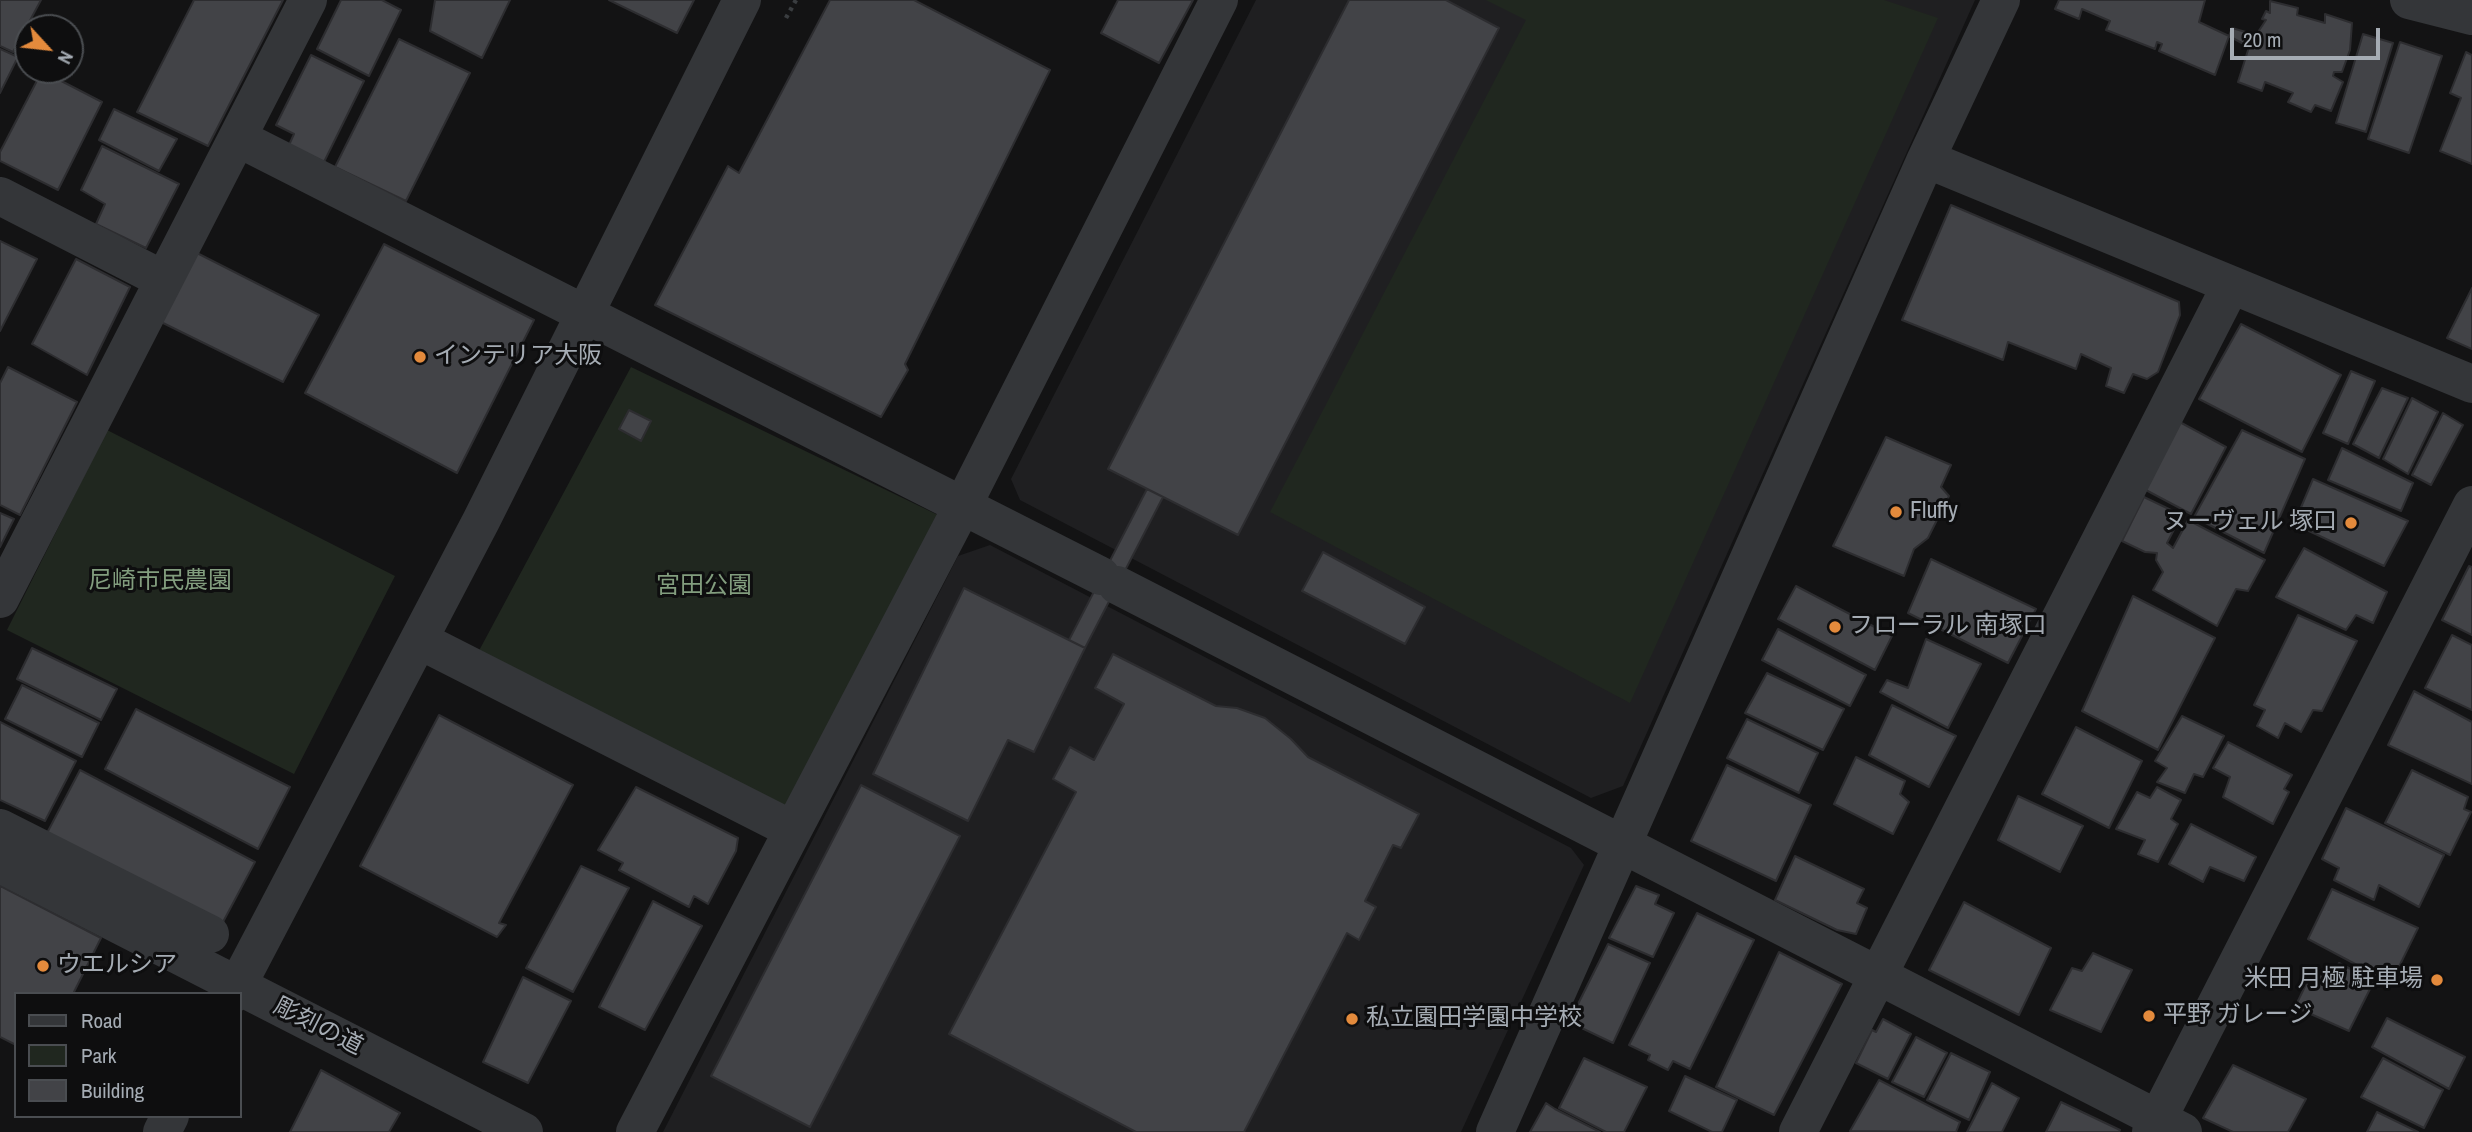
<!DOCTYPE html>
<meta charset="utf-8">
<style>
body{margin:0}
#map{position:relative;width:2472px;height:1132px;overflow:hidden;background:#131314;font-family:"Archivo Narrow",sans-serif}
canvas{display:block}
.legend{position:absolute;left:14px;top:992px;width:228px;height:126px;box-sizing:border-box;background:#0e0e0f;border:2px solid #4a4d51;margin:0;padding:9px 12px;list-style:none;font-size:21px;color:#a5acb4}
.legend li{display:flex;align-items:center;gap:14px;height:35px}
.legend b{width:35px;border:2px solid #4a4d51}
.north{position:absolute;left:14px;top:14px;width:70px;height:70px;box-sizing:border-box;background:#0e0e0f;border:2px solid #4a4d51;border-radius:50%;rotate:117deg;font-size:19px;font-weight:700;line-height:28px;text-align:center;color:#a5acb4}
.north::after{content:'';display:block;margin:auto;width:24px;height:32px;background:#e38a3c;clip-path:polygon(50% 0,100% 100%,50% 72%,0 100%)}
.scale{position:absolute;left:2230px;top:28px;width:150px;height:32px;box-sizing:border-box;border:4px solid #a5acb4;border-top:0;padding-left:9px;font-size:21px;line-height:24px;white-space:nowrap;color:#a5acb4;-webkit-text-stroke:5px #0e0e0f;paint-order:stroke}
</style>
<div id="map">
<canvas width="2472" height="1132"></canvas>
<ul class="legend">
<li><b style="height:9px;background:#343639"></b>Road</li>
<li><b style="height:19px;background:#20271f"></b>Park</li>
<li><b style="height:19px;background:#424347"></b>Building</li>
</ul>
<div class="north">N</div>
<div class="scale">20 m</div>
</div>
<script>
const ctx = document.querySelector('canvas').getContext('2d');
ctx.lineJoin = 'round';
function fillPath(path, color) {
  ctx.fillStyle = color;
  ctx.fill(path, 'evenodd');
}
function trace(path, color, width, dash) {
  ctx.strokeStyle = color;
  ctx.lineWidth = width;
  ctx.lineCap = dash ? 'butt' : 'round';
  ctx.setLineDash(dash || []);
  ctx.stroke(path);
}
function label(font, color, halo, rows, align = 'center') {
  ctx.font = font + ' "Archivo Narrow","Noto Sans JP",sans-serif';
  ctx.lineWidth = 6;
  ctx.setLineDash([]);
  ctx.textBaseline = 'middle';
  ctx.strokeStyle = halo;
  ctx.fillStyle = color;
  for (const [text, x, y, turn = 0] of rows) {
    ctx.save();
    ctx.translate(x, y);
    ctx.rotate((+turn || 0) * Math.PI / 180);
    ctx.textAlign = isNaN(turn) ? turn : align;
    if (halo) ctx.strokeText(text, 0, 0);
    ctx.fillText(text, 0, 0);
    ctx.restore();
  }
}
fillPath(new Path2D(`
 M1256 0H1975L1623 786 1591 798 1020 500 1011 479Z
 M990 545 1571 848 1584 865 1461 1132H663L958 556Z`), '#1f1f21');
fillPath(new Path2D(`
 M1486 0H1884L1938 18 1630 703 1270 512 1526 20Z
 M631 367 938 515 784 811 474 660Z
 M107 430 395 576 294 774 7 630Z`), '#20271f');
const building = new Path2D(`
 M0 0H41L13 52 0 46Z
 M194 0H283L208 146 137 112Z
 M341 0H382L401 10 369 76 317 49Z
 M435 0H510L482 58 430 31Z
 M609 0H694L677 33Z
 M830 0H914L1050 70 905 364 908 370 881 417 655 305 728 166 739 173Z
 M1118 0H1193L1159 63 1101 33Z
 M1349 0H1446L1499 28 1238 535 1108 469Z
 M2059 0H2205L2199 22 2229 36 2215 75 2159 51 2162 44 2157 42 2155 49 2106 30 2110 21 2082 9 2079 19 2055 9Z
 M2270 1 2298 8 2297 15 2325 23V14L2352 23 2350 50 2342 72H2334L2333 76 2343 82 2331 111 2315 105 2311 112 2288 102 2293 93 2265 82 2262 91 2238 82 2249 47 2229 36 2232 28 2256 35 2266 20 2262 19 2266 11 2270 13Z
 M2363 34 2393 43 2366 132 2336 123Z
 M399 39 470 73 406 201 335 167Z
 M2400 42 2442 56 2409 153 2368 139Z
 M0 49 18 57 0 93Z
 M2466 52 2472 55V164L2440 151 2461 98 2450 93Z
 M311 55 364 81 324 162 289 145 294 134 276 125Z
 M42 71 102 102 58 190 0 161V152Z
 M114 109 177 139 159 171 99 140Z
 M102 146 179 184 146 248 96 224 105 204 81 190Z
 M1951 205 2179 302 2180 315 2158 372 2147 379 2133 374 2124 393 2106 386 2111 368 2081 354 2076 369 2008 342 2003 360 1902 320Z
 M0 241 37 259 0 331Z
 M384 244 534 320 457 473 305 393Z
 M195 252 319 315 283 382 159 321Z
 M76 259 130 287 87 375 32 344Z
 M2472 288V349L2447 338Z
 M2241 324 2341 375 2302 452 2199 399Z
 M8 367 77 402 20 515 0 505V383Z
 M2351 371 2375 381 2348 444 2323 433Z
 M2382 388 2408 398 2379 458 2353 444Z
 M2412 398 2438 412 2408 474 2383 459Z
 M629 410 651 421 641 441 619 429Z
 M2443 413 2463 425 2431 485 2412 475Z
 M2176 420 2226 447 2191 514 2142 488Z
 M2242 430 2305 459 2264 553 2194 517Z
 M1886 437 1951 465 1941 487 1949 496 1928 538 1914 549 1904 576 1833 546Z
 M2342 448 2413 483 2401 511 2328 480Z
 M2313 479 2408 521 2384 566 2294 524Z
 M1147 489 1163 497 1085 648 1069 640Z
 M2144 497 2173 511 2171 515 2179 520 2167 543 2173 548 2188 520 2265 560 2248 591 2236 589 2217 626 2153 590 2163 572 2156 560 2157 553 2145 552 2122 541Z
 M0 513 14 519 0 547Z
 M2304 548 2387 592 2373 623 2356 615 2346 630 2276 597Z
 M1323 552 1425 607 1405 644 1302 591Z
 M1931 559 2036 609 2008 663 1908 613Z
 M2469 566 2472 567V635L2442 620Z
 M1796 586 1892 636 1875 670 1778 619Z
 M964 588 1085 648 1034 752 1008 740 968 821 873 774Z
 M2133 596 2215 638 2158 750 2082 711Z
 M2298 615 2357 641 2322 711 2313 710 2301 732 2285 723 2278 738 2257 726 2265 710 2254 705Z
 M1778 629 1866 675 1850 706 1762 660Z
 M2452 635 2472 645V710L2425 688Z
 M1926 639 1981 664 1948 728 1880 692 1887 680 1908 688Z
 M32 648 117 689 101 720 17 679Z
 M1113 654 1216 706 1237 708 1265 718 1291 739 1308 757 1419 814 1401 848 1393 845 1365 901 1376 907 1359 940 1347 933 1244 1132H1136L949 1034 1076 792 1053 779 1070 747 1094 760 1124 704 1095 688Z
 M1767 673 1844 709 1823 750 1745 713Z
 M22 685 99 723 82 757 5 719Z
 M2414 691 2472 722V784L2388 745Z
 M1892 705 1956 736 1929 787 1869 755Z
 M136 709 290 787 258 849 105 769Z
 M439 715 573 785 499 923 506 925 497 937 360 866Z
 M2182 716 2224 736 2203 777 2194 774 2185 793 2157 782 2167 768 2155 761Z
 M1747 719 1818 753 1799 793 1727 758Z
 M0 722 76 761 45 821 0 800Z
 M2076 727 2142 761 2109 828 2042 794Z
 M2228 742 2292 775 2284 789 2289 792 2273 824 2223 797 2230 777 2213 768Z
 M1856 757 1905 781 1900 794 1909 802 1893 834 1834 804Z
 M1727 765 1811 805 1776 881 1691 841Z
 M80 770 255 862 223 922 47 833Z
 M2412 770 2468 797 2464 809 2471 812 2450 855 2385 823Z
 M861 785 960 836 810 1127 711 1076Z
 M636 787 738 838 736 851 708 904 694 896 689 907 619 870 623 863 598 850Z
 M2157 787 2181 800 2171 819 2178 824 2158 862 2138 854 2145 840 2116 829 2137 792 2150 798Z
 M2018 796 2083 826 2060 872 1998 840Z
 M2346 808 2444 855 2419 907 2379 885 2374 900 2334 880 2339 868 2322 859Z
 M2191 824 2256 857 2244 881 2210 867 2203 882 2169 864Z
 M1795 856 1864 889 1857 903 1867 908 1856 934 1837 930 1775 900Z
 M581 866 629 888 573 992 526 968Z
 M0 886 101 938 73 994H16V1045L0 1037Z
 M1636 886 1659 895 1655 904 1674 913 1653 957 1609 938Z
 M2332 889 2418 928 2391 983 2308 939Z
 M653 901 702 926 645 1030 599 1007Z
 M1964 902 2051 948 2019 1015 1929 970Z
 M1697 913 1754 940 1690 1069 1673 1061 1668 1070 1648 1060 1650 1055 1629 1045Z
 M1608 944 1650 963 1613 1043 1569 1022Z
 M1779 952 1842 984 1774 1115 1716 1087Z
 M2093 953 2132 970 2101 1032 2050 1010 2072 968 2082 971Z
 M2339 963 2374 981 2349 1031 2295 1007 2312 972 2331 978Z
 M523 977 571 1001 528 1083 483 1062Z
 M2387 1018 2465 1057 2449 1089 2372 1047Z
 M1883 1019 1911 1034 1888 1079 1856 1063 1872 1030 1876 1032Z
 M1916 1037 1947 1053 1924 1097 1892 1082Z
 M1951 1053 1990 1072 1969 1120 1927 1100Z
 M1584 1058 1647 1087 1624 1132H1606L1559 1108Z
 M2383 1058 2443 1090 2424 1128 2361 1097Z
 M2233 1065 2306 1099 2288 1132H2233L2203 1118Z
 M321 1070 400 1113 389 1132H290Z
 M1685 1076 1737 1100 1722 1132H1712L1669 1111Z
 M1879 1080 1960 1122 1956 1132 1850 1131Z
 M1992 1083 2019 1098 2002 1132H1967Z
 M2061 1102 2120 1130 2119 1132H2046Z
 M1546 1103 1555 1109 1600 1132H1530Z
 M2377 1112 2418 1132H2367Z`);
fillPath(building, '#424347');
trace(building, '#2d2d30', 2);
trace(new Path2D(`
 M786 18 796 0`), '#3a3d40', 4.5, [3.5, 5]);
trace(new Path2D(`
 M2409 0 2472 16
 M238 138 1101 576
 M1926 159 2472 384
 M0 196 164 280
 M1117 585 2183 1132
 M0 599 308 0
 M419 640 793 830
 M0 828 210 934
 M0 864 524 1132
 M233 994 481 521 742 0
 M162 1132 170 1116
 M635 1132 963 505 1219 0
 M1495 1132 1926 159 2001 0
 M1798 1132 2231 285
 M2151 1132 2472 505`), '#343639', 38);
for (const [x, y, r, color] of [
 [420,357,7,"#e38a3c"],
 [1896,512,7,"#e38a3c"],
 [2351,523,7,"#e38a3c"],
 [1835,627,7,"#e38a3c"],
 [43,966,7,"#e38a3c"],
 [2437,980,7,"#e38a3c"],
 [2149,1016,7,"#e38a3c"],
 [1352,1019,7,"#e38a3c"]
]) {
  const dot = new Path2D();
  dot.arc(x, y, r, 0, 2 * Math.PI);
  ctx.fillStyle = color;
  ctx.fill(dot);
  trace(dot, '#0e0e0f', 2.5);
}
label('24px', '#a5acb4', '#0e0e0f', [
 ["インテリア大阪",434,357],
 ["Fluffy",1910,512],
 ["ヌーヴェル 塚口",2337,523,"right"],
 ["フローラル 南塚口",1849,627],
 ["ウエルシア",57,966],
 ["米田 月極 駐車場",2423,980,"right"],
 ["平野 ガレージ",2163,1016],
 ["私立園田学園中学校",1366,1019]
], 'left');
label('24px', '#829d7e', '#0e0e0f', [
 ["尼崎市民農園",160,582],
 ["宮田公園",704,587]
]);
label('24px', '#a5acb4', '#0e0e0f', [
 ["彫刻の道",318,1027,27]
]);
</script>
